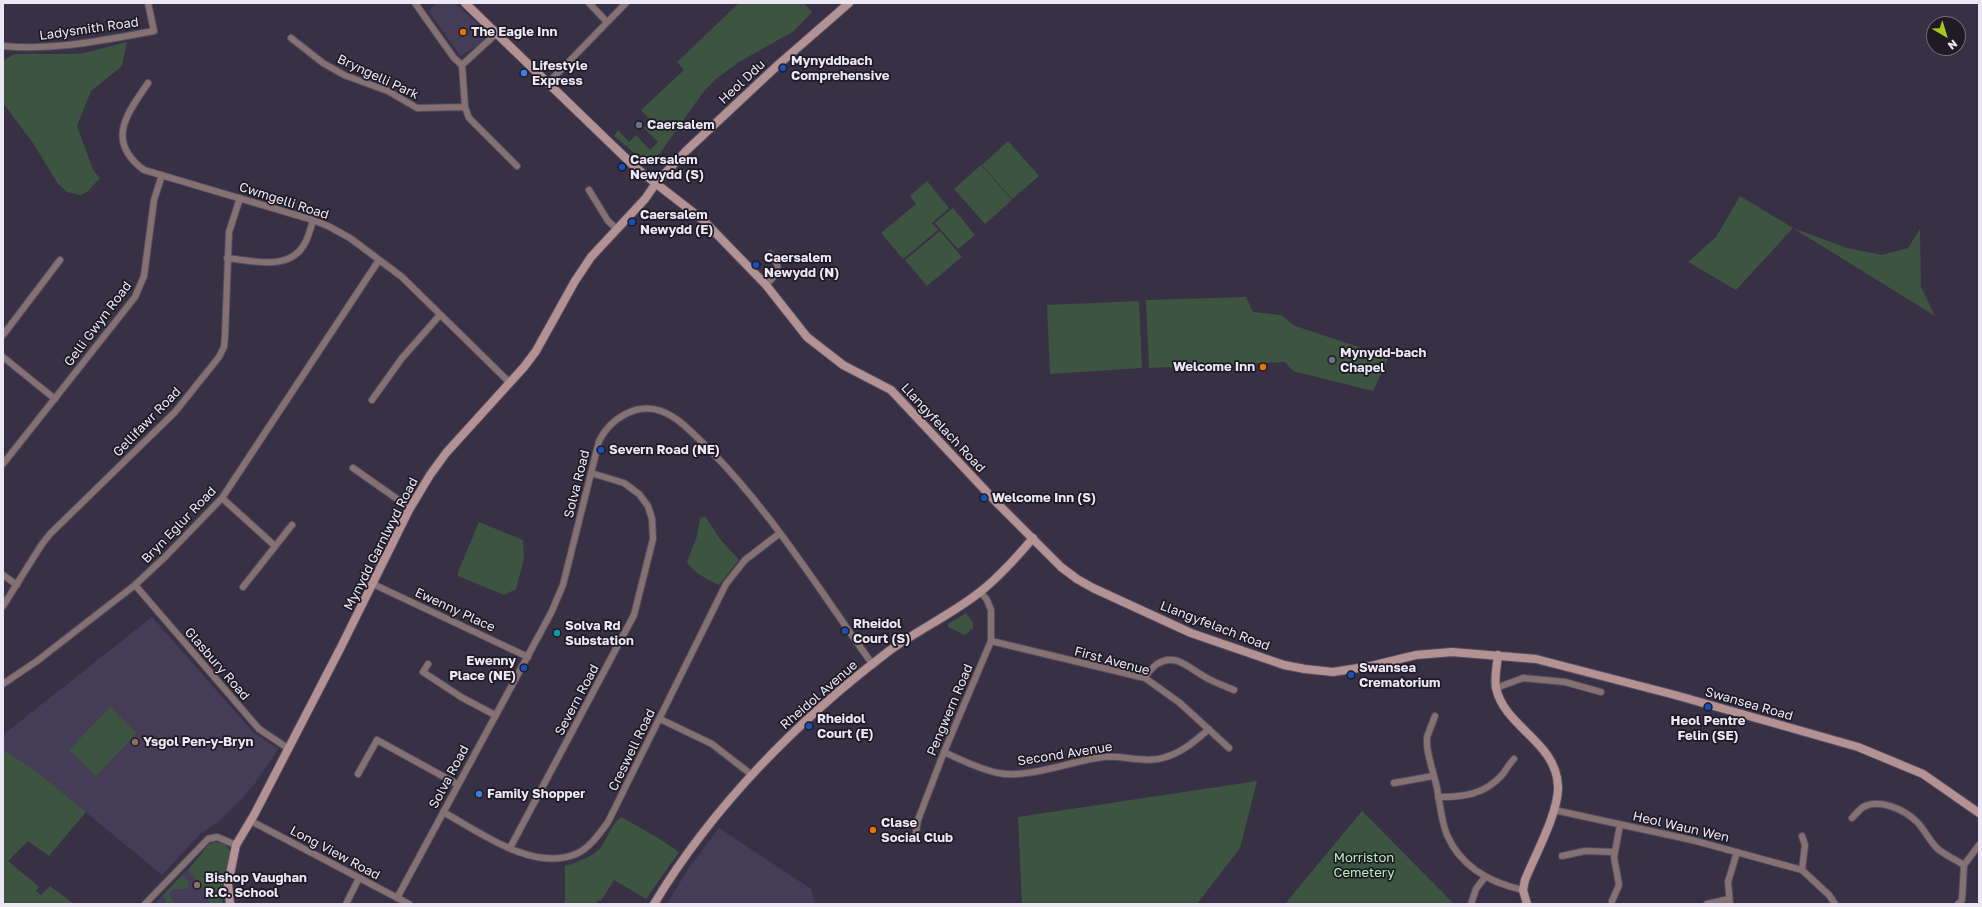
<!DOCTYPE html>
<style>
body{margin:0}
#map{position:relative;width:1982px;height:907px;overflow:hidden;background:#383146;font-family:"Golos Text",sans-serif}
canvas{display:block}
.frame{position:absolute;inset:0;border:4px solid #ebe7f5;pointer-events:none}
.north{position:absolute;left:1926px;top:16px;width:40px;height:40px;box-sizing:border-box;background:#1e1b25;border:1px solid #706d78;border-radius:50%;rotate:142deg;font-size:11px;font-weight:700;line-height:16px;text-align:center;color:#ebe7f5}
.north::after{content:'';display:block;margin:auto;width:14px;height:18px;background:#a9c71b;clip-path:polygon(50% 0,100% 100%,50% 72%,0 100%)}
</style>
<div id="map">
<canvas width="1982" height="907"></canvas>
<div class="frame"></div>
<div class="north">N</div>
</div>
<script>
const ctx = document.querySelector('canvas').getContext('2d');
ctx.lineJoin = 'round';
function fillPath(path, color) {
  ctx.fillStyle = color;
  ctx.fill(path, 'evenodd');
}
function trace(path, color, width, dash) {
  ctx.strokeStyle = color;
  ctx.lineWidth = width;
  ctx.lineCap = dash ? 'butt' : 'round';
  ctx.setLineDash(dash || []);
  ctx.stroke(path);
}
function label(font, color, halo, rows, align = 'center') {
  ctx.font = font + ' "Golos Text",sans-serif';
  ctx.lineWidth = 3.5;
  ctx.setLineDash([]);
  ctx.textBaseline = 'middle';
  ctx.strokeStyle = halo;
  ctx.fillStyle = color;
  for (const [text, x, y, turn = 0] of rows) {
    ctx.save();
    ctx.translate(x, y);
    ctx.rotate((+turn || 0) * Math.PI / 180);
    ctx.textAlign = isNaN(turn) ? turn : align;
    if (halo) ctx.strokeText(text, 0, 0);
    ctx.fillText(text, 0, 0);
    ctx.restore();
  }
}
fillPath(new Path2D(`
 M436 3H455L486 31 487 36 476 47 460 56 429 11Z
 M152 617 253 732 278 749 256 782 243 797 218 822 199 835 162 875 37 772 3 749V735Z
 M719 828 811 889 815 904H667L688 869Z
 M198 859 221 894 223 904H154Z`), '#453c57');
fillPath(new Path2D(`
 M739 3H804L812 12 794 31 739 62 716 79 704 91 655 160H643L614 136 618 130 629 142 636 135 650 150 658 142 644 128 652 122 641 110 684 70 677 62Z
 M127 42 122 66 91 91 77 126 93 170 100 178 88 191 81 195 67 192 58 184 33 143 3 103V61L14 54H80Z
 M1008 141 1039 176 1012 199 982 165Z
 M981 165 1012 200 985 224 954 189Z
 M927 181 949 208 932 223 938 230 903 259 881 233 916 204 910 196Z
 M1740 196 1793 228 1847 248 1882 255 1908 248 1920 229 1921 287 1935 316 1793 228 1736 290 1688 262 1716 237Z
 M953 208 975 235 958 249 935 223Z
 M940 231 962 257 927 286 905 260Z
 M1246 297 1253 312 1281 315 1295 326 1389 357 1373 391 1293 371 1285 362 1149 368 1146 300Z
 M1139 301 1142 368 1050 374 1047 305Z
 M705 516 720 539 739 560 719 585C707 579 695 574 687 562L697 536 700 518Z
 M479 522 523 540 524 559 516 589 504 595 458 576V572Z
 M966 613 973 623V628L965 635 948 627V624Z
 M110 707 137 733 96 776 69 750Z
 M3 749 37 772 86 812 49 856 28 841 8 861 39 887 36 891 41 895 50 886 74 904H3Z
 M1257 781 1240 848 1197 904H1022L1018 817Z
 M1362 811 1454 904H1285Z
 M621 817 655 836 679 852 646 899 614 880 601 901 598 900 596 904H563L565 901V866C577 862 594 857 602 846 608 836 611 825 621 817Z
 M215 842 225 844 230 851 221 894 223 904H209L206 892 188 870 209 844Z
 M182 875 187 880 189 887 185 889H175L169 893 175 904H167L163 895Z`), '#3d5440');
const street = new Path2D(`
 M415 3 454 58 462 65
 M589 3 607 22
 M497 33 462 65 465 107 469 118 517 166
 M291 38 323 63 344 75 388 91 417 108 465 107
 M3 46C54 51 104 40 154 31L148 3
 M549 82 626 3
 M148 83C127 114 105 141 144 170L313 220 328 226 350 238 402 277 510 383
 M589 190 608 221 617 229
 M227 258C254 261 292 272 306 241 309 235 311 227 313 220
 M766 285C778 273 783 268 770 254
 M3 335 60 260
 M3 357 55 399
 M372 400 402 358 440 315
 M3 464 135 297 144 276 154 200 162 175
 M353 468 410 508
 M222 498 275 546
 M3 575 17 585
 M373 584 528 657
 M135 585 259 729 289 749
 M243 587 292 525
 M3 606 42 544 50 534 175 412 219 357 224 347 225 336 229 232 240 198
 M991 641 1145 678 1180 703 1229 748
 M428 664 423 672 461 697 495 715
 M1145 678C1148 672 1152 668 1157 664 1176 652 1190 669 1205 677 1215 683 1225 686 1234 690
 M3 684 37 661 135 585 166 556 222 498 379 260
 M1496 688 1523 678 1565 682 1601 692
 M1435 716 1427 737V746C1429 761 1434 774 1437 788 1440 804 1441 820 1447 835 1461 867 1491 883 1523 890
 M660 719 712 744 752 775
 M944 752C961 760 979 769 998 773 1028 779 1071 761 1103 757 1124 755 1146 764 1166 757 1183 752 1196 740 1209 729
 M358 774 377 740 457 784
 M1394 783 1433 776
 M1438 797C1463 797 1484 795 1502 775 1506 770 1509 764 1514 759
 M1554 810 1692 840 1802 870 1829 895 1835 904
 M443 812C480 832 532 872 576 854 590 848 599 834 608 822L726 584 745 560 780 533
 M1852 818C1855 815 1859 810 1863 807 1880 798 1905 810 1917 822 1925 830 1929 841 1938 849 1945 855 1956 860 1964 865
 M251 821 409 904
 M1802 836 1805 845 1802 870
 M915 838 918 820 944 752 991 641V610L987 600 980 591
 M510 848 634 615 653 539 652 519 648 506 639 494 624 483 591 473
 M1562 856 1585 851 1614 852
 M397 898 551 613 563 585 599 441C610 419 636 402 661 411 678 417 691 432 704 444 770 509 819 590 873 665
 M1612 901 1619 885 1614 857 1620 825
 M145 904 208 839 217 837 236 845
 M346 904 359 878
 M1471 904 1476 889 1485 877
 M1707 904 1729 899
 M1730 904 1728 882 1737 852
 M1958 904 1962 900 1964 865 1979 845`);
const secondary = new Path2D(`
 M465 3 636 168 703 220 766 285 807 337 843 365 891 390 999 505 1061 567 1077 579 1093 588 1191 633 1284 665 1305 669 1333 672 1371 666 1416 655 1452 652 1536 659 1675 695 1858 747 1923 774 1979 813
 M1498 655C1497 666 1494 677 1496 688 1505 728 1556 741 1558 786 1559 812 1535 855 1525 880L1523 890 1527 904
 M230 904 228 884 236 845 254 815 341 647 409 510 430 475 446 453 524 367 536 351 575 281 591 257 645 199 656 183 686 151 779 64 849 3
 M654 904C713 806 798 720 889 651 918 630 952 614 980 592 1000 576 1017 557 1033 538`);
trace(street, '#554e62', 8);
trace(secondary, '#554e62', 10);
trace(street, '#867172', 6);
trace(secondary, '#b49294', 8);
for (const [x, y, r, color] of [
 [463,32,4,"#e8710a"],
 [783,68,4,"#1a4fb4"],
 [524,73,4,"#3f7fe0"],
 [639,125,4,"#6b7280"],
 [622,167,4,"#1a4fb4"],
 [632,222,4,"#1a4fb4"],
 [756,265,4,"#1a4fb4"],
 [1332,360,4,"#6b7280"],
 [1263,367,4,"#e8710a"],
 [601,450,4,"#1a4fb4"],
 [984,498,4,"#1a4fb4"],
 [845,631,4,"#1a4fb4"],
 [557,633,4,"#0f9aa8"],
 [524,668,4,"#1a4fb4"],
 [1351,675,4,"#1a4fb4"],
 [1708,707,4,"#1a4fb4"],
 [809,726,4,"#1a4fb4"],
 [135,742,4,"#8d6e63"],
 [479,794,4,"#3f7fe0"],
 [873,830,4,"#e8710a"],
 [197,885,4,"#8d6e63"]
]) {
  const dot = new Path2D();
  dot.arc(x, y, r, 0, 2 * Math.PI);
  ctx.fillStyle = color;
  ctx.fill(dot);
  trace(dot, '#1e1b25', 1.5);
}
label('13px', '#ebe7f5', '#1e1b25', [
 ["Ladysmith Road",89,29,-8],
 ["Bryngelli Park",378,77,25],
 ["Heol Ddu",742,82,-43],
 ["Cwmgelli Road",284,201,18],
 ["Gelli Gwyn Road",98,324,-53],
 ["Gellifawr Road",147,422,-46],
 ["Llangyfelach Road",943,428,47],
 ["Solva Road",577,484,-76],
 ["Bryn Eglur Road",179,525,-46],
 ["Mynydd Garnlwyd Road",381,544,-63],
 ["Ewenny Place",455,610,25],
 ["Llangyfelach Road",1215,626,21],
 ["First Avenue",1112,661,15],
 ["Glasbury Road",217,664,49],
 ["Rheidol Avenue",819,695,-41],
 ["Severn Road",577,700,-62],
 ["Swansea Road",1749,704,16],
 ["Pengwern Road",950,710,-67],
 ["Creswell Road",632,750,-64],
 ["Second Avenue",1065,754,-9],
 ["Solva Road",449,777,-62],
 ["Heol Waun Wen",1681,827,13],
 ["Long View Road",335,853,28]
]);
label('bold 13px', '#ebe7f5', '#1e1b25', [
 ["The Eagle Inn",471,32],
 ["Mynyddbach",791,61],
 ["Comprehensive",791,76],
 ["Lifestyle",532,66],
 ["Express",532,81],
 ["Caersalem",647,125],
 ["Caersalem",630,160],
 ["Newydd (S)",630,175],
 ["Caersalem",640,215],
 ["Newydd (E)",640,230],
 ["Caersalem",764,258],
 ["Newydd (N)",764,273],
 ["Mynydd-bach",1340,353],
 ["Chapel",1340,368],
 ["Welcome Inn",1255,367,"right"],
 ["Severn Road (NE)",609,450],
 ["Welcome Inn (S)",992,498],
 ["Rheidol",853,624],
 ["Court (S)",853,639],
 ["Solva Rd",565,626],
 ["Substation",565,641],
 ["Ewenny",516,661,"right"],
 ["Place (NE)",516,676,"right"],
 ["Swansea",1359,668],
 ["Crematorium",1359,683],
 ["Rheidol",817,719],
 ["Court (E)",817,734],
 ["Heol Pentre",1708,721,"center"],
 ["Felin (SE)",1708,736,"center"],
 ["Ysgol Pen-y-Bryn",143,742],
 ["Family Shopper",487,794],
 ["Clase",881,823],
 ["Social Club",881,838],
 ["Bishop Vaughan",205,878],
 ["R.C. School",205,893]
], 'left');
label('13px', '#b7f0bd', '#1e1b25', [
 ["Morriston",1364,858],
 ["Cemetery",1364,873]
]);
</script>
